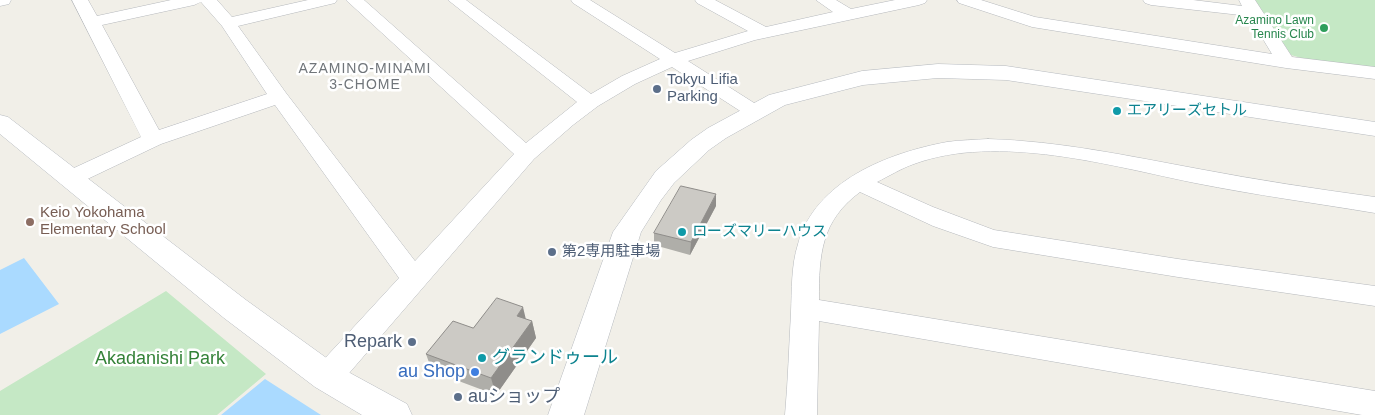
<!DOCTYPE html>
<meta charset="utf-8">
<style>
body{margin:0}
canvas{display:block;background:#f1efe8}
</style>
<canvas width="1375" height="415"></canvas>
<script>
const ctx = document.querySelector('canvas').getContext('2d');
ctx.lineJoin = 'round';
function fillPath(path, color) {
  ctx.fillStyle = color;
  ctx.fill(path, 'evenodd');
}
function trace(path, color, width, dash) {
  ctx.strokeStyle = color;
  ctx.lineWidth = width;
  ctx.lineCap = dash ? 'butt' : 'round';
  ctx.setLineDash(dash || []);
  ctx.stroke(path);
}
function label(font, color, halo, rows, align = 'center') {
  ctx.font = font + ' Arial,"Noto Sans JP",sans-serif';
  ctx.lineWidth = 5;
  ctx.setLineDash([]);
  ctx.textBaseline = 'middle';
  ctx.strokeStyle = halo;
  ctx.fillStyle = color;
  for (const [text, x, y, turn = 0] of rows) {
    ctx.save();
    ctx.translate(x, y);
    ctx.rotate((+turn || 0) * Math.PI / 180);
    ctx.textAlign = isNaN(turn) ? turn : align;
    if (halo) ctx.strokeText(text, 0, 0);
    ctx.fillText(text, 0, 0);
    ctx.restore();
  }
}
fillPath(new Path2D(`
 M1255 0H1375V69L1308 60 1291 55Z
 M166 291 266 374 217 415H0V391Z`), '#c5e8c5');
fillPath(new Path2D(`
 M24 258 59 304 0 334V270Z
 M265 379 321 415H221Z`), '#aadaff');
const street = new Path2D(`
 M72 0H88L97 16 171 0H217L232 17 308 0H337L335 3 238 26 286 93 415 261 514 154 346 0H364L526 143 577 102 448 0H466L591 94 622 76 660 59 573 3 571 0H590L675 53 748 31 697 3 695 0H715L766 27 833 12 816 0H836L851 9 895 0H927L925 3 919 5 755 40 688 61 762 108 765 112 762 116 755 118 748 116 672 67 635 84 598 106 573 125 534 159 338 386 327 389 316 386 312 377 316 368 399 278 275 105 161 144 77 184 69 186 61 184 58 179 61 174 141 137ZM201 2 222 26 267 94 159 130 102 25 194 5Z
 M957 0H981L1035 17 1272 54 1249 16 1151 5 1145 3 1143 0H1193L1242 6 1239 0H1255L1292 57 1375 67V79L1286 68 1032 27 959 3Z
 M988 139C1060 141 1128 156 1199 169 1257 180 1316 189 1375 197V213C1315 203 1255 195 1195 183 1111 166 998 133 914 164 902 168 889 176 877 182L933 207 994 230 1178 259 1375 286V306L1178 277 993 247 933 226 860 192C821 221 819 254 819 300L1375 391V415H1362L819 321 817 415H785C788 381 789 347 791 312 792 290 791 266 798 244 815 181 888 153 947 142 960 140 975 140 988 139Z`);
const secondary = new Path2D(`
 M0 0H11L9 4 0 6Z
 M938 64 1006 66 1375 122V136L1006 80 938 78 863 85 785 105 726 138 709 150 674 183 661 200 641 232 584 415H548L613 232 656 171 691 140 708 128 769 95 862 71Z
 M0 115 8 117 246 300 339 367 407 404 412 415H362L315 387 224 318 0 134Z`);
trace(street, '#b5b8bc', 1);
trace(secondary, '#b6babf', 1);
fillPath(street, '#fff');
fillPath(secondary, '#fff');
fillPath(new Path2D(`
 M716 206 690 255 654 245V233Z
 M526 319 532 321 536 338 496 395 432 371 426 354Z`), '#afaea9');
fillPath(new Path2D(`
 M716 194V206L690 255 691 242Z
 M523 307 527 324 517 316Z
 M532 321 536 338 496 395 491 378Z`), '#8f8d8a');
const building = new Path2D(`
 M681 186 716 194 691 242 654 233Z
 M497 298 523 307 517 316 532 321 491 378 426 354 453 321 473 328Z`);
fillPath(building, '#cccac5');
trace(building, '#8f8d8a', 1);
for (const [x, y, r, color] of [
 [1324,28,5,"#2e9e5b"],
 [657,89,5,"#5c6f8a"],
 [1117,111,5,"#0f9aa8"],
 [30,222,5,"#8d6e63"],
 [682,232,5,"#0f9aa8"],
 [552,252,5,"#5c6f8a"],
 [412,342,5,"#5c6f8a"],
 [482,358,5,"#0f9aa8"],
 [475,372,5,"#3f7fe0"],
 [458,397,5,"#5c6f8a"]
]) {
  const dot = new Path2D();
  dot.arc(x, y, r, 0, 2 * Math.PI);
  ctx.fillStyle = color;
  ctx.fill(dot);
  trace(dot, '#fff', 2);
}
label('12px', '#27864d', '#fff', [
 ["Azamino Lawn",1314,21],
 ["Tennis Club",1314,35]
], 'right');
ctx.letterSpacing = '1px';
label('14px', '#70757a', '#fff', [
 ["AZAMINO-MINAMI",365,69],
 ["3-CHOME",365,85]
]);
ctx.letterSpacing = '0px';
label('15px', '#4e5e75', '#fff', [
 ["Tokyu Lifia",667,80],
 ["Parking",667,97],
 ["第2専用駐車場",562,252]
], 'left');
label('15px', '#0d838f', '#fff', [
 ["エアリーズセトル",1127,111],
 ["ローズマリーハウス",692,232]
], 'left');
label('15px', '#785e54', '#fff', [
 ["Keio Yokohama",40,213],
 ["Elementary School",40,230]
], 'left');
label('18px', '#4e5e75', '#fff', [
 ["Repark",402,342],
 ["auショップ",468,397,"left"]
], 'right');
label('18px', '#0d838f', '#fff', [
 ["グランドゥール",492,358]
], 'left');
label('18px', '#348238', '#fff', [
 ["Akadanishi Park",160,359]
]);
label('18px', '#366cbe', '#fff', [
 ["au Shop",465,372]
], 'right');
</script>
